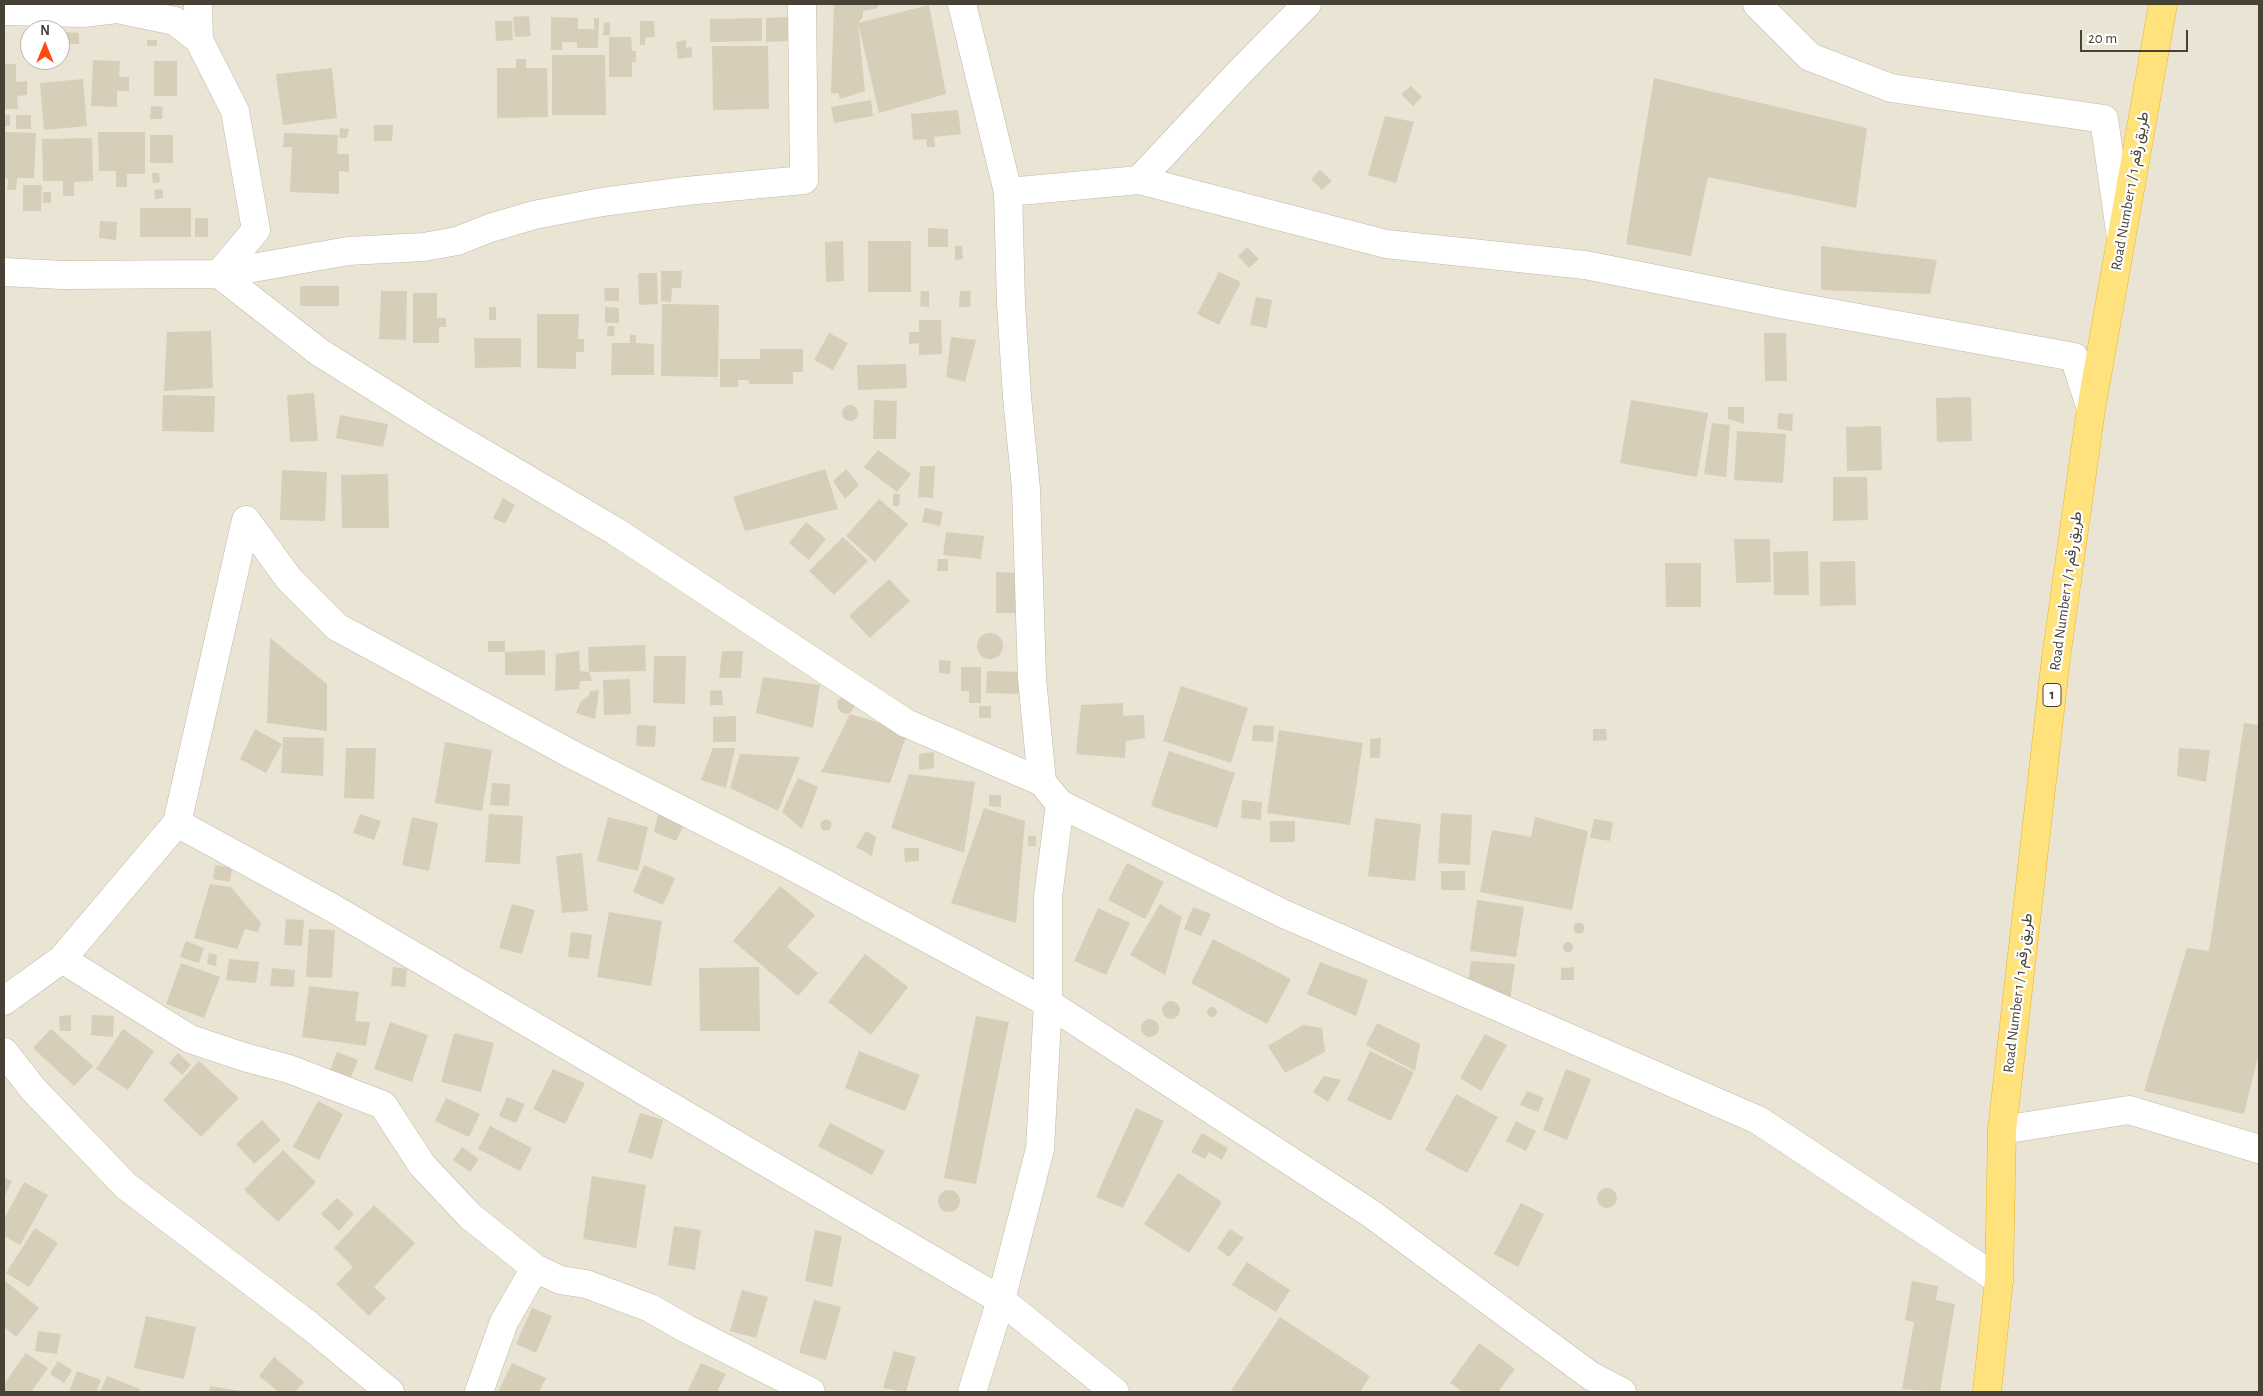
<!DOCTYPE html>
<meta charset="utf-8">
<style>
body{margin:0}
#map{position:relative;width:2263px;height:1396px;overflow:hidden;background:#f4f1e5;font-family:"Alegreya Sans",sans-serif}
canvas{display:block}
.frame{position:absolute;inset:0;border:5px solid #474234;pointer-events:none}
.north{position:absolute;left:20px;top:20px;width:50px;height:50px;box-sizing:border-box;background:#fff;border:1px solid #b5b3ae;border-radius:50%;rotate:0deg;font-size:14px;font-weight:700;line-height:20px;text-align:center;color:#474234}
.north::after{content:'';display:block;margin:auto;width:18px;height:22px;background:#ff4a11;clip-path:polygon(50% 0,100% 100%,50% 72%,0 100%)}
.scale{position:absolute;left:2080px;top:30px;width:108px;height:22px;box-sizing:border-box;border:2px solid #474234;border-top:0;padding-left:6px;font-size:15px;line-height:18px;white-space:nowrap;color:#474234;-webkit-text-stroke:4px #fff;paint-order:stroke}
</style>
<div id="map">
<canvas width="2263" height="1396"></canvas>
<div class="frame"></div>
<div class="north">N</div>
<div class="scale">20 m</div>
</div>
<script>
const ctx = document.querySelector('canvas').getContext('2d');
ctx.lineJoin = 'round';
function fillPath(path, color) {
  ctx.fillStyle = color;
  ctx.fill(path, 'evenodd');
}
function trace(path, color, width, dash) {
  ctx.strokeStyle = color;
  ctx.lineWidth = width;
  ctx.lineCap = dash ? 'butt' : 'round';
  ctx.setLineDash(dash || []);
  ctx.stroke(path);
}
function label(font, color, halo, rows, align = 'center') {
  ctx.font = font + ' "Alegreya Sans",Vazirmatn,sans-serif';
  ctx.lineWidth = 4.5;
  ctx.setLineDash([]);
  ctx.textBaseline = 'middle';
  ctx.strokeStyle = halo;
  ctx.fillStyle = color;
  for (const [text, x, y, turn = 0] of rows) {
    ctx.save();
    ctx.translate(x, y);
    ctx.rotate((+turn || 0) * Math.PI / 180);
    ctx.textAlign = isNaN(turn) ? turn : align;
    if (halo) ctx.strokeText(text, 0, 0);
    ctx.fillText(text, 0, 0);
    ctx.restore();
  }
}
fillPath(new Path2D(`
 M4 4H2259V1392H4ZM30 30H60V60H30Z`), '#e9e4d3');
fillPath(new Path2D(`
 M834 4H878V8L863 11V17L858 23 929 5 946 94 879 113 858 23 865 91 840 99 838 93H831Z
 M529 16 531 36 515 37 513 17Z
 M551 17 578 18V29H594V18H599L598 48H577V42H562V50H551Z
 M791 17V41L766 42V18Z
 M762 18V41L710 42V19Z
 M495 21H512L513 40 496 41Z
 M640 21H654L655 37 645 38V45H640Z
 M604 22 610 23V35H603Z
 M66 32 79 33V44H66Z
 M609 37H631L632 51H636V62H632V77H609Z
 M147 40H157V46H147Z
 M686 40V48L692 47V57L678 59 676 42Z
 M712 46H768L769 109 713 110Z
 M552 55H605L606 115H552Z
 M516 59H526V68H547L548 117 497 118V68H516Z
 M93 60 120 61 119 77H129V91H117V107L91 106Z
 M154 61H177V96H154Z
 M4 64H16V82L27 81V95L17 96 18 109H4Z
 M332 68 337 118 283 125 276 74Z
 M1654 78 1867 128 1856 208 1708 177 1691 256 1626 244Z
 M83 79 87 126 44 130 40 83Z
 M1411 86 1422 97 1413 106 1401 94Z
 M871 100 873 116 834 123 831 107Z
 M151 106 163 107 162 119H150Z
 M958 110 961 134 934 137 935 147H927L926 139 913 140 911 114Z
 M4 115H10V126H4Z
 M16 115H31V129H16Z
 M1385 116 1414 122 1396 183 1368 175Z
 M374 125H393L392 141H374Z
 M340 128 349 129 347 138H339Z
 M4 132 36 133 34 178H17L16 190H7L8 179 4 178Z
 M98 132H145V174H127V187H116V171H99Z
 M284 133 338 135 337 154H349V172L339 171V194L290 192 292 147H283Z
 M150 135H173V163H150Z
 M92 138 93 181 74 182V196H63V181H43L42 139Z
 M1320 170 1332 181 1322 190 1311 179Z
 M152 173H159L160 182 153 183Z
 M23 185H42L41 211H23Z
 M163 189V198L155 199 154 190Z
 M43 192H51V203H43Z
 M140 208H191V237H140Z
 M195 218H208V237H195Z
 M100 221 117 222 116 240 99 238Z
 M928 228 948 229V247H928Z
 M843 241 844 281 826 282 825 242Z
 M868 241H911V292H868Z
 M955 246H962L963 259 955 260Z
 M1821 246 1937 260 1930 294 1821 290Z
 M1247 247 1259 259 1249 268 1238 256Z
 M661 271H682L681 288H672L671 302 661 301Z
 M1219 272 1241 282 1219 325 1197 314Z
 M638 273H657L658 304 639 305Z
 M300 286H339V306H300Z
 M604 288H619V301H605Z
 M381 291H407L406 340 379 339Z
 M921 291H929V307L920 306Z
 M960 291H971L970 307H959Z
 M413 293H437V318H446V327H439V343H413Z
 M1256 297 1272 300 1267 328 1250 325Z
 M662 304 719 305 718 377 661 376Z
 M489 307H496V320H489Z
 M605 307 619 308V323H605Z
 M537 314H579L578 339H584V352H576V369L537 368Z
 M919 320H941L942 354 919 355V343L909 344V332H919Z
 M608 326H615L614 336H607Z
 M211 331 213 388 164 391 167 332Z
 M829 333 848 343 833 370 814 360Z
 M1764 333H1786L1787 381H1765Z
 M630 335H636V343L654 344V375H611L612 343H630Z
 M951 337 976 340 965 382 946 377Z
 M474 338H521V367L475 368Z
 M760 349H803V372H793V384H749V380H738V387H720V359H760Z
 M906 364 907 388 858 390 857 365Z
 M314 393 318 441 290 442 287 395Z
 M163 395 215 396 214 432 162 431Z
 M1971 397 1972 441 1937 442 1936 398Z
 M874 400 897 401 896 439H873Z
 M1631 400 1708 413 1697 477 1620 463Z
 M842 413a8 8 0 1 1 16 0a8 8 0 1 1-16 0Z
 M1728 407H1744V424L1728 419Z
 M1778 413 1793 414 1792 431 1777 429Z
 M340 415 388 424 383 447 336 438Z
 M1712 423 1730 425 1726 477 1704 474Z
 M1881 426 1882 470 1847 471 1846 427Z
 M1737 431 1786 434 1783 483 1734 480Z
 M878 450 911 474 897 492 864 467Z
 M920 466H935L933 498 918 497Z
 M825 469 838 509 745 531 733 497Z
 M846 469 859 485 845 499 833 481Z
 M282 470 327 472 325 521 280 520Z
 M388 474 389 528H342L341 475Z
 M1833 477H1867L1868 520 1833 521Z
 M893 494H900L899 506H893Z
 M503 498 515 505 505 524 493 518Z
 M879 499 908 524 875 562 846 536Z
 M925 508 943 512 940 526 922 522Z
 M806 522 826 539 809 560 789 543Z
 M946 532 984 536 981 559 943 555Z
 M843 537 868 561 834 595 809 571Z
 M1734 539H1770L1771 582 1736 583Z
 M1808 551 1809 595H1774L1773 552Z
 M938 559H948V571H937Z
 M1855 561 1856 605 1820 606V562Z
 M1665 563H1701V607H1666Z
 M996 572 1017 573V613H996Z
 M889 579 910 601 870 638 849 616Z
 M977 646a13 13 0 1 1 26 0a13 13 0 1 1-26 0Z
 M270 638 327 684V731L267 723Z
 M488 641H505V652H488Z
 M645 645 646 671 589 672 588 647Z
 M545 650V675H505V652Z
 M579 651 580 671 589 672 592 681H580L579 689 555 691 556 654Z
 M722 651H743L741 678H719Z
 M654 656H686L685 704 653 703Z
 M939 660 951 661 950 674 939 673Z
 M961 667H981V703H969V691H961Z
 M987 671 1021 672 1020 694 986 693Z
 M763 677 820 685 813 728 756 713Z
 M630 679 631 714 604 715 603 680Z
 M1181 686 1248 708 1231 763 1163 741Z
 M599 690 595 719 576 713 581 701 588 697 590 691Z
 M722 690 723 705H710V691Z
 M843 695 856 705 849 714 843 713 838 709 837 702Z
 M1123 703V716L1144 715 1145 738 1126 741 1125 758 1076 754 1081 705Z
 M979 706H991V718H979Z
 M850 714 908 731 890 783 821 772Z
 M736 716V742H713V717Z
 M2244 723 2259 725V1052L2244 1114 2144 1091 2187 948 2209 951Z
 M637 725 656 726 655 747 636 746Z
 M1253 725 1274 726 1273 742 1252 741Z
 M255 729 282 744 266 773 240 759Z
 M1593 729H1606L1607 740 1593 741Z
 M1279 730 1363 743 1350 825 1267 813Z
 M283 737 324 738 323 776 281 773Z
 M1381 738 1380 758H1370V739Z
 M445 742 492 750 482 811 435 803Z
 M346 748H376L374 799 344 798Z
 M713 748H735L726 788 701 780Z
 M2179 748 2210 750 2206 782 2177 776Z
 M1169 751 1235 773 1217 828 1151 806Z
 M934 752V768L919 770V754Z
 M740 754 800 757 778 811 730 788Z
 M909 774 975 782 964 853 891 828Z
 M798 778 818 787 802 829 782 812Z
 M492 783 510 784 509 806 490 805Z
 M989 795H1001V807L989 806Z
 M1242 800 1262 802 1261 820 1241 818Z
 M984 808 1025 821 1016 923 951 903Z
 M1441 813 1472 815 1470 865 1438 863Z
 M360 814 381 821 374 840 353 833Z
 M489 814 523 816 520 864 485 862Z
 M658 814 685 823 676 841 654 832Z
 M412 817 438 823 429 871 402 865Z
 M608 817 648 827 638 871 597 861Z
 M1535 817 1588 831 1572 910 1480 892 1492 830 1531 837Z
 M1375 818 1421 824 1415 881 1368 876Z
 M1594 819 1613 822 1610 841 1590 838Z
 M820.5 825a5.5 5.5 0 1 1 11 0a5.5 5.5 0 1 1-11 0Z
 M1270 821H1295V842H1270Z
 M866 831 876 837 872 856 856 847Z
 M1028 836H1036V846H1028Z
 M904 848H919V861L905 862Z
 M582 853 588 911 562 913 556 856Z
 M1127 863 1164 882 1145 919 1108 900Z
 M215 865 232 868 230 882 213 879Z
 M644 865 675 878 663 905 633 892Z
 M1441 871H1465V890H1441Z
 M210 884 231 887 261 923 258 932 245 929 237 949 194 938Z
 M780 886 815 915 787 947 818 973 798 996 733 941Z
 M1477 900 1524 907 1516 957 1470 951Z
 M512 904 535 910 522 954 499 948Z
 M1160 904 1182 917 1165 975 1130 955Z
 M1193 907 1211 914 1201 936 1184 929Z
 M1098 908 1130 923 1106 975 1074 961Z
 M609 912 662 921 651 986 597 977Z
 M286 919 304 920 302 946 284 945Z
 M1573.5 928a5.5 5.5 0 1 1 11 0a5.5 5.5 0 1 1-11 0Z
 M309 929 335 930 332 978 306 977Z
 M571 932 592 935 589 959 568 957Z
 M1213 939 1291 979 1267 1024 1191 983Z
 M186 941 204 948 199 963 180 957Z
 M1563 947a5 5 0 1 1 10 0a5 5 0 1 1-10 0Z
 M209 953 217 955 216 966 207 964Z
 M865 954 908 987 871 1035 828 1002Z
 M229 959 259 962 256 983 226 980Z
 M1471 961 1515 964 1510 1002 1468 984Z
 M1320 962 1368 980 1356 1016 1307 994Z
 M181 963 220 977 204 1018 166 1004Z
 M393 967 407 969 405 987 391 986Z
 M759 967 760 1031H700L699 968Z
 M1574 967V980H1561V968Z
 M272 968 295 970 294 987 270 986Z
 M309 986 359 992 355 1021 370 1022 366 1046 302 1037Z
 M1162 1010a9 9 0 1 1 18 0a9 9 0 1 1-18 0Z
 M1207 1012a5 5 0 1 1 10 0a5 5 0 1 1-10 0Z
 M71 1015V1031H60L59 1016Z
 M92 1015 114 1016 113 1037 91 1035Z
 M976 1016 1009 1022 976 1184 944 1178Z
 M1141 1028a9 9 0 1 1 18 0a9 9 0 1 1-18 0Z
 M390 1022 428 1035 412 1082 374 1069Z
 M1377 1023 1420 1044 1415 1071 1366 1045Z
 M1303 1025 1322 1028 1325 1052 1285 1073 1268 1046Z
 M51 1029 93 1066 74 1086 33 1048Z
 M123 1029 154 1051 128 1090 96 1069Z
 M454 1033 494 1043 481 1092 441 1082Z
 M1485 1034 1507 1045 1481 1091 1460 1078Z
 M859 1051 920 1075 905 1111 845 1088Z
 M1370 1051 1414 1072 1391 1121 1347 1100Z
 M337 1052 358 1060 351 1077 330 1070Z
 M178 1053 191 1065 182 1075 169 1063Z
 M199 1061 239 1098 201 1137 163 1100Z
 M553 1069 585 1083 565 1124 533 1109Z
 M1566 1069 1591 1079 1567 1140 1543 1130Z
 M1324 1076 1341 1080 1328 1102 1313 1092Z
 M1527 1091 1544 1098 1538 1112 1520 1105Z
 M1456 1094 1498 1117 1467 1173 1425 1150Z
 M507 1097 525 1104 516 1123 499 1116Z
 M446 1098 480 1114 469 1137 435 1121Z
 M318 1101 343 1114 319 1160 293 1147Z
 M1136 1108 1164 1121 1123 1208 1096 1197Z
 M640 1113 663 1120 652 1159 628 1152Z
 M262 1120 281 1140 254 1164 236 1144Z
 M1516 1121 1536 1131 1526 1151 1506 1141Z
 M830 1123 885 1151 872 1175 818 1146Z
 M490 1126 532 1148 520 1171 478 1149Z
 M1202 1133 1228 1148 1222 1160 1209 1152 1205 1159 1191 1152Z
 M462 1147 479 1159 470 1172 453 1160Z
 M283 1150 316 1182 278 1222 244 1190Z
 M1178 1173 1222 1202 1189 1253 1144 1224Z
 M592 1176 646 1185 636 1248 583 1239Z
 M4 1177 12 1181 4 1197Z
 M24 1182 48 1195 20 1245 4 1236V1219Z
 M1597 1198a10 10 0 1 1 20 0a10 10 0 1 1-20 0Z
 M938 1201a11 11 0 1 1 22 0a11 11 0 1 1-22 0Z
 M337 1198 354 1214 339 1231 321 1214Z
 M1521 1203 1544 1214 1518 1267 1494 1254Z
 M374 1205 415 1243 374 1287 386 1298 369 1316 336 1284 353 1267 334 1248Z
 M674 1226 701 1230 695 1270 668 1265Z
 M35 1228 58 1243 29 1287 6 1273Z
 M1230 1229 1244 1238 1229 1257 1217 1248Z
 M815 1230 842 1236 832 1287 805 1281Z
 M1247 1262 1290 1290 1276 1312 1232 1285Z
 M4 1280 39 1308 16 1337 4 1327Z
 M1912 1281 1938 1286 1936 1300 1955 1304 1940 1392 1902 1389 1914 1322 1905 1320Z
 M742 1290 768 1297 756 1338 730 1331Z
 M814 1300 841 1307 826 1360 799 1353Z
 M532 1308 552 1316 536 1353 516 1344Z
 M146 1316 196 1327 184 1379 134 1368Z
 M1280 1317 1370 1376 1360 1392H1230Z
 M38 1331 61 1334 57 1354 35 1351Z
 M1479 1343 1515 1369 1498 1392H1463L1450 1383Z
 M894 1351 916 1357 906 1392 883 1388Z
 M26 1353 48 1368 31 1392H4V1384Z
 M274 1357 304 1382 295 1392H279L259 1376Z
 M58 1361 72 1370 64 1383 50 1374Z
 M512 1363 546 1378 539 1392H498Z
 M701 1363 726 1374 717 1392H687Z
 M77 1371 101 1380 96 1392H69Z
 M107 1376 140 1389 139 1392H100Z
 M210 1386 241 1391V1392H209Z`), '#d7ceba');
const minor = new Path2D(`
 M198 4 199 40
 M962 4 1008 192 1011 303 1017 397 1026 489 1032 678 1042 782
 M1757 4 1810 57 1891 88 2104 119 2120 231
 M4 11 83 13 117 9 175 21 199 40 235 111 256 230 219 274
 M1139 180 1238 74 1307 4
 M1008 192 1139 180 1386 244 1585 265 1781 304 2074 357 2091 409
 M4 272 62 275 219 274 319 352 437 426 615 531 906 723 1042 782 1060 804 1284 914 1758 1120 1999 1280
 M219 274 348 251 424 247 457 241 490 228 534 215 602 202 686 191 804 180 802 4
 M246 520 289 579 337 627 571 754 790 865 1048 1003 1370 1213 1591 1376 1622 1392
 M177 823 329 906 1001 1300 1115 1392
 M62 959 190 1039 244 1057 289 1069 383 1105 422 1165 470 1216 535 1268 560 1280 586 1284 650 1308 687 1329 811 1392
 M4 1001 62 959 177 823 246 520
 M4 1052 33 1089 126 1186 310 1326 390 1392
 M2002 1130 2129 1110 2259 1149
 M479 1392 504 1322 535 1268
 M972 1392 1001 1300 1040 1149 1048 1003V897L1060 804`);
const trunk = new Path2D(`
 M1987 1392 1999 1280 2002 1130 2056 658 2091 409 2163 4`);
trace(minor, '#c1baa7', 29);
trace(trunk, '#ebb528', 29);
trace(minor, '#fff', 28);
trace(trunk, '#ffe27c', 28);
for (const [x, y, w] of [
 [2052,695,18]
]) {
  const box = new Path2D();
  box.roundRect(x - w / 2, y - 11.5, w, 23, 4);
  ctx.fillStyle = '#fff';
  ctx.fill(box);
  trace(box, '#474234', 1);
}
label('bold 14px', '#474234', null, [
 ["1",2052,695]
]);
label('15px', '#474234', '#fff', [
 ["Road Number 1 / طريق رقم 1",2130,191,-80],
 ["Road Number 1 / طريق رقم 1",2066,591,-82],
 ["Road Number 1 / طريق رقم 1",2018,993,-83]
]);
</script>
